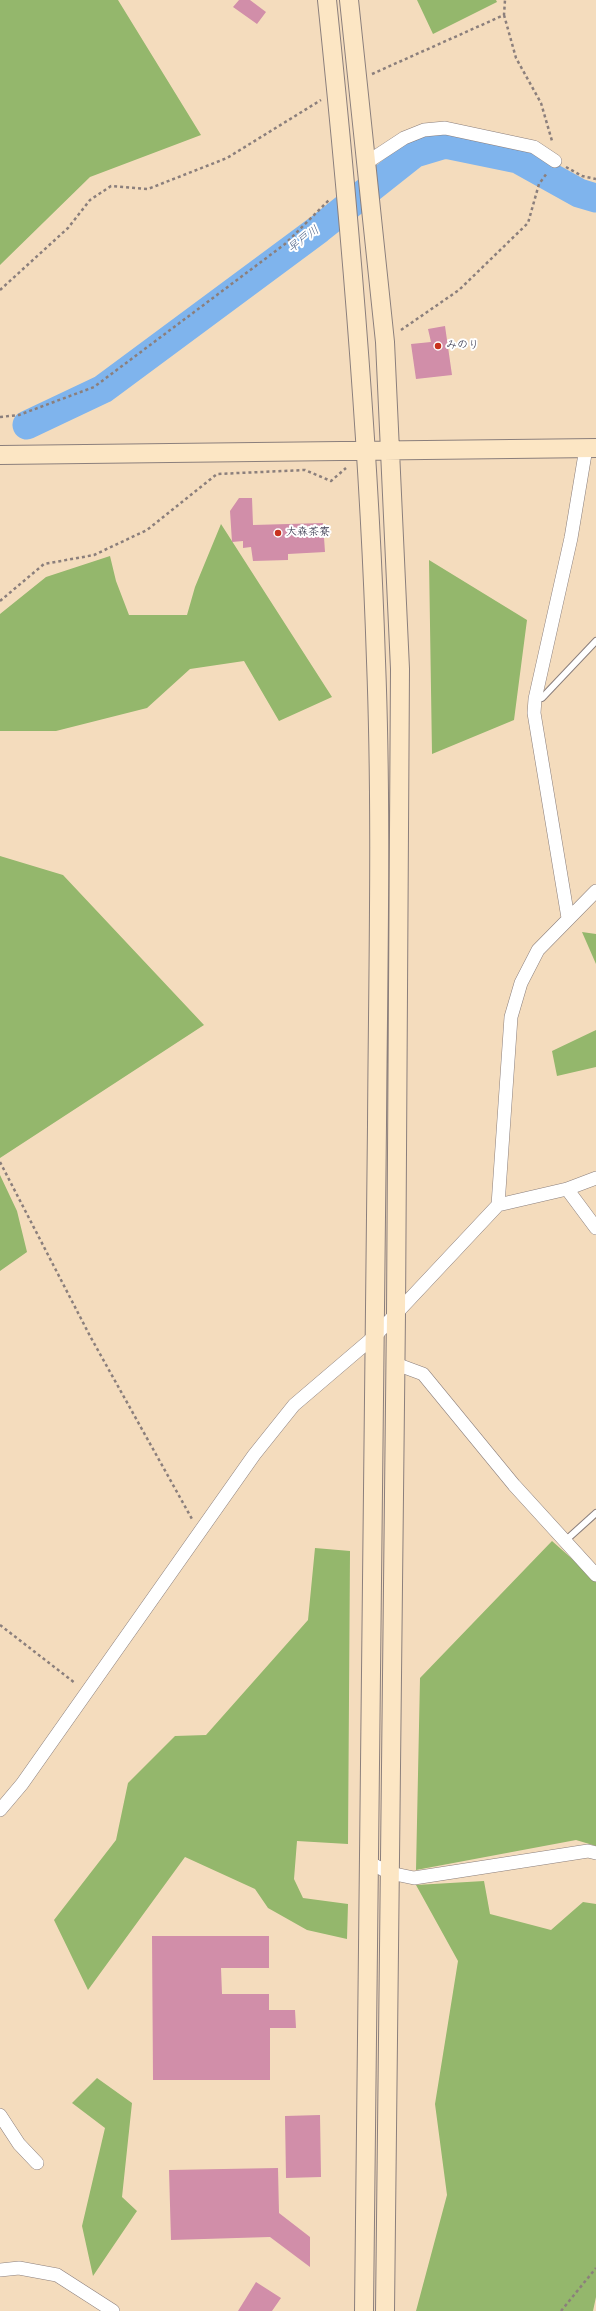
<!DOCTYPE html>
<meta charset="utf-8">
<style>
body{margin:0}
canvas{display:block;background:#f4dcbd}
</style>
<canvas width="596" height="2311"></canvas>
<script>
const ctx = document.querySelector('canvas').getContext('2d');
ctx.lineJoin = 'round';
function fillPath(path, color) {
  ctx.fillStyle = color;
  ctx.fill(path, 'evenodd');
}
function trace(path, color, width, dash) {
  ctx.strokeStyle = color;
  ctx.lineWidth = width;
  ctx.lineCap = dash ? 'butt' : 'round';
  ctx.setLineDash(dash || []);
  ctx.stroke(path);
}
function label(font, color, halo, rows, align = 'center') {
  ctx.font = font + ' "Architects Daughter","Klee One",sans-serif';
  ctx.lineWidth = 4;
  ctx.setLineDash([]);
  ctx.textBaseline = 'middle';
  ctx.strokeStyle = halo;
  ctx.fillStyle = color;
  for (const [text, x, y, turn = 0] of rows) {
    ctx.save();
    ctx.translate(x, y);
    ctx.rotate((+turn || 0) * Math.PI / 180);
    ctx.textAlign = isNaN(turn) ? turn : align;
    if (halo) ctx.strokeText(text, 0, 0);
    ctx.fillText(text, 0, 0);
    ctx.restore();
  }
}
fillPath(new Path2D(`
 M0 0H118L201 135 90 177 0 265Z
 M417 0H496L497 2 433 34Z
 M221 524 332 697 279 721 244 661 190 669 147 708 56 731H0V614L46 577 110 556 116 581 129 615H187L195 587Z
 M429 560 527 620 514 720 432 754Z
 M0 856 63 875 204 1025 0 1158Z
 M582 932 596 934V964Z
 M596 1030V1067L557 1076 552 1051Z
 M0 1175 17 1211 27 1252 0 1271Z
 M552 1541 596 1580V1846L576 1840 416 1870 420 1678Z
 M315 1548 350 1551 348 1844 297 1841 294 1879 303 1898 348 1904 347 1939 307 1930 268 1908 255 1889 185 1857 88 1990 54 1920 116 1840 128 1783 175 1736 206 1735 308 1620Z
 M484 1881 490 1914 551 1930 583 1902 596 1904V2297L593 2311H416L447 2195 435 2104 458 1961 416 1885Z
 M97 2078 132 2103 122 2197 137 2211 93 2276 82 2226 105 2128 72 2103Z`), '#94b76c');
trace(new Path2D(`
 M27 425 103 389 319 229 415 153 445 144 518 159 579 193 596 198`), '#7fb4ed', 29);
fillPath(new Path2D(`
 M239 0H250L266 12 257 24 233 7Z
 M445 326 452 375 416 379 411 344 431 342 428 329Z
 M239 498H252L253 525 323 523 325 552 288 554V560L253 561 251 547 243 548V541L232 542 230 511Z
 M152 1936H269V1968H221L222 1994H269V2010H295L296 2028H270V2080H153Z
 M320 2115 321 2177 286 2178 285 2116Z
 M278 2168 279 2213 310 2237V2267L270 2237 171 2240 169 2170Z
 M256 2282 281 2298 272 2311H238Z`), '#d18ea9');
const lane = new Path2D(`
 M535 699 542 698 596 641
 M565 1541 596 1513`);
const street = new Path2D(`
 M366 163 404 138 424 130 445 128 534 147 555 161
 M568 918 534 713 535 699 571 538 586 448
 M567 1189 596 1228
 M498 1205 511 1017 521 983 538 950 596 891
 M396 1364 423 1374 514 1485 596 1575
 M0 1810 22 1784 254 1455 294 1405 376 1335 498 1205 567 1189 596 1178
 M370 1863 390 1873 414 1878 588 1851 596 1853
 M0 2115 19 2144 37 2163
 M0 2270 19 2268 57 2275 113 2311`);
const secondary = new Path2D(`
 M327 0C350 220 369 440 376 661 382 815 378 971 377 1125 376 1521 366 1916 364 2311
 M349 0 385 342 400 669 396 1313 385 2311
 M0 455 596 448`);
trace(lane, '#8b7f7c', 8);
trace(street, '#8b7f7c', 14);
trace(secondary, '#8b7f7c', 20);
trace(new Path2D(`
 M504 15 516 58 541 103 552 141
 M372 74 504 15 505 0
 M566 167 582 176 596 179
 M0 290 68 228 90 200 111 186 148 189 227 158 321 100
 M401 330 459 290 528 223 539 184 547 173
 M0 417 19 415 94 387 285 244 330 199
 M0 601 44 564 94 555 147 530 217 474 305 470 331 481 346 468
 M0 1162 90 1336 192 1519
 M0 1625 75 1683
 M561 2311 596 2268`), '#8b7f7c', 2.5, [3, 3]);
trace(lane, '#fff', 6);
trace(street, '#fff', 13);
trace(secondary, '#fce6c4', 18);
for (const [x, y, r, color] of [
 [438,346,4,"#c8321e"],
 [278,533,4,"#c8321e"]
]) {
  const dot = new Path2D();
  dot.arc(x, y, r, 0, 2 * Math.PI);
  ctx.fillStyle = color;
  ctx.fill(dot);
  trace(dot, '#fff', 1.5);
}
label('11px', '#22223b', '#fff', [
 ["みのり",446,346],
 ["大森茶寮",286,533]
], 'left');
label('italic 12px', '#475c82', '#fff', [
 ["早戸川",304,240,-37]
]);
</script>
